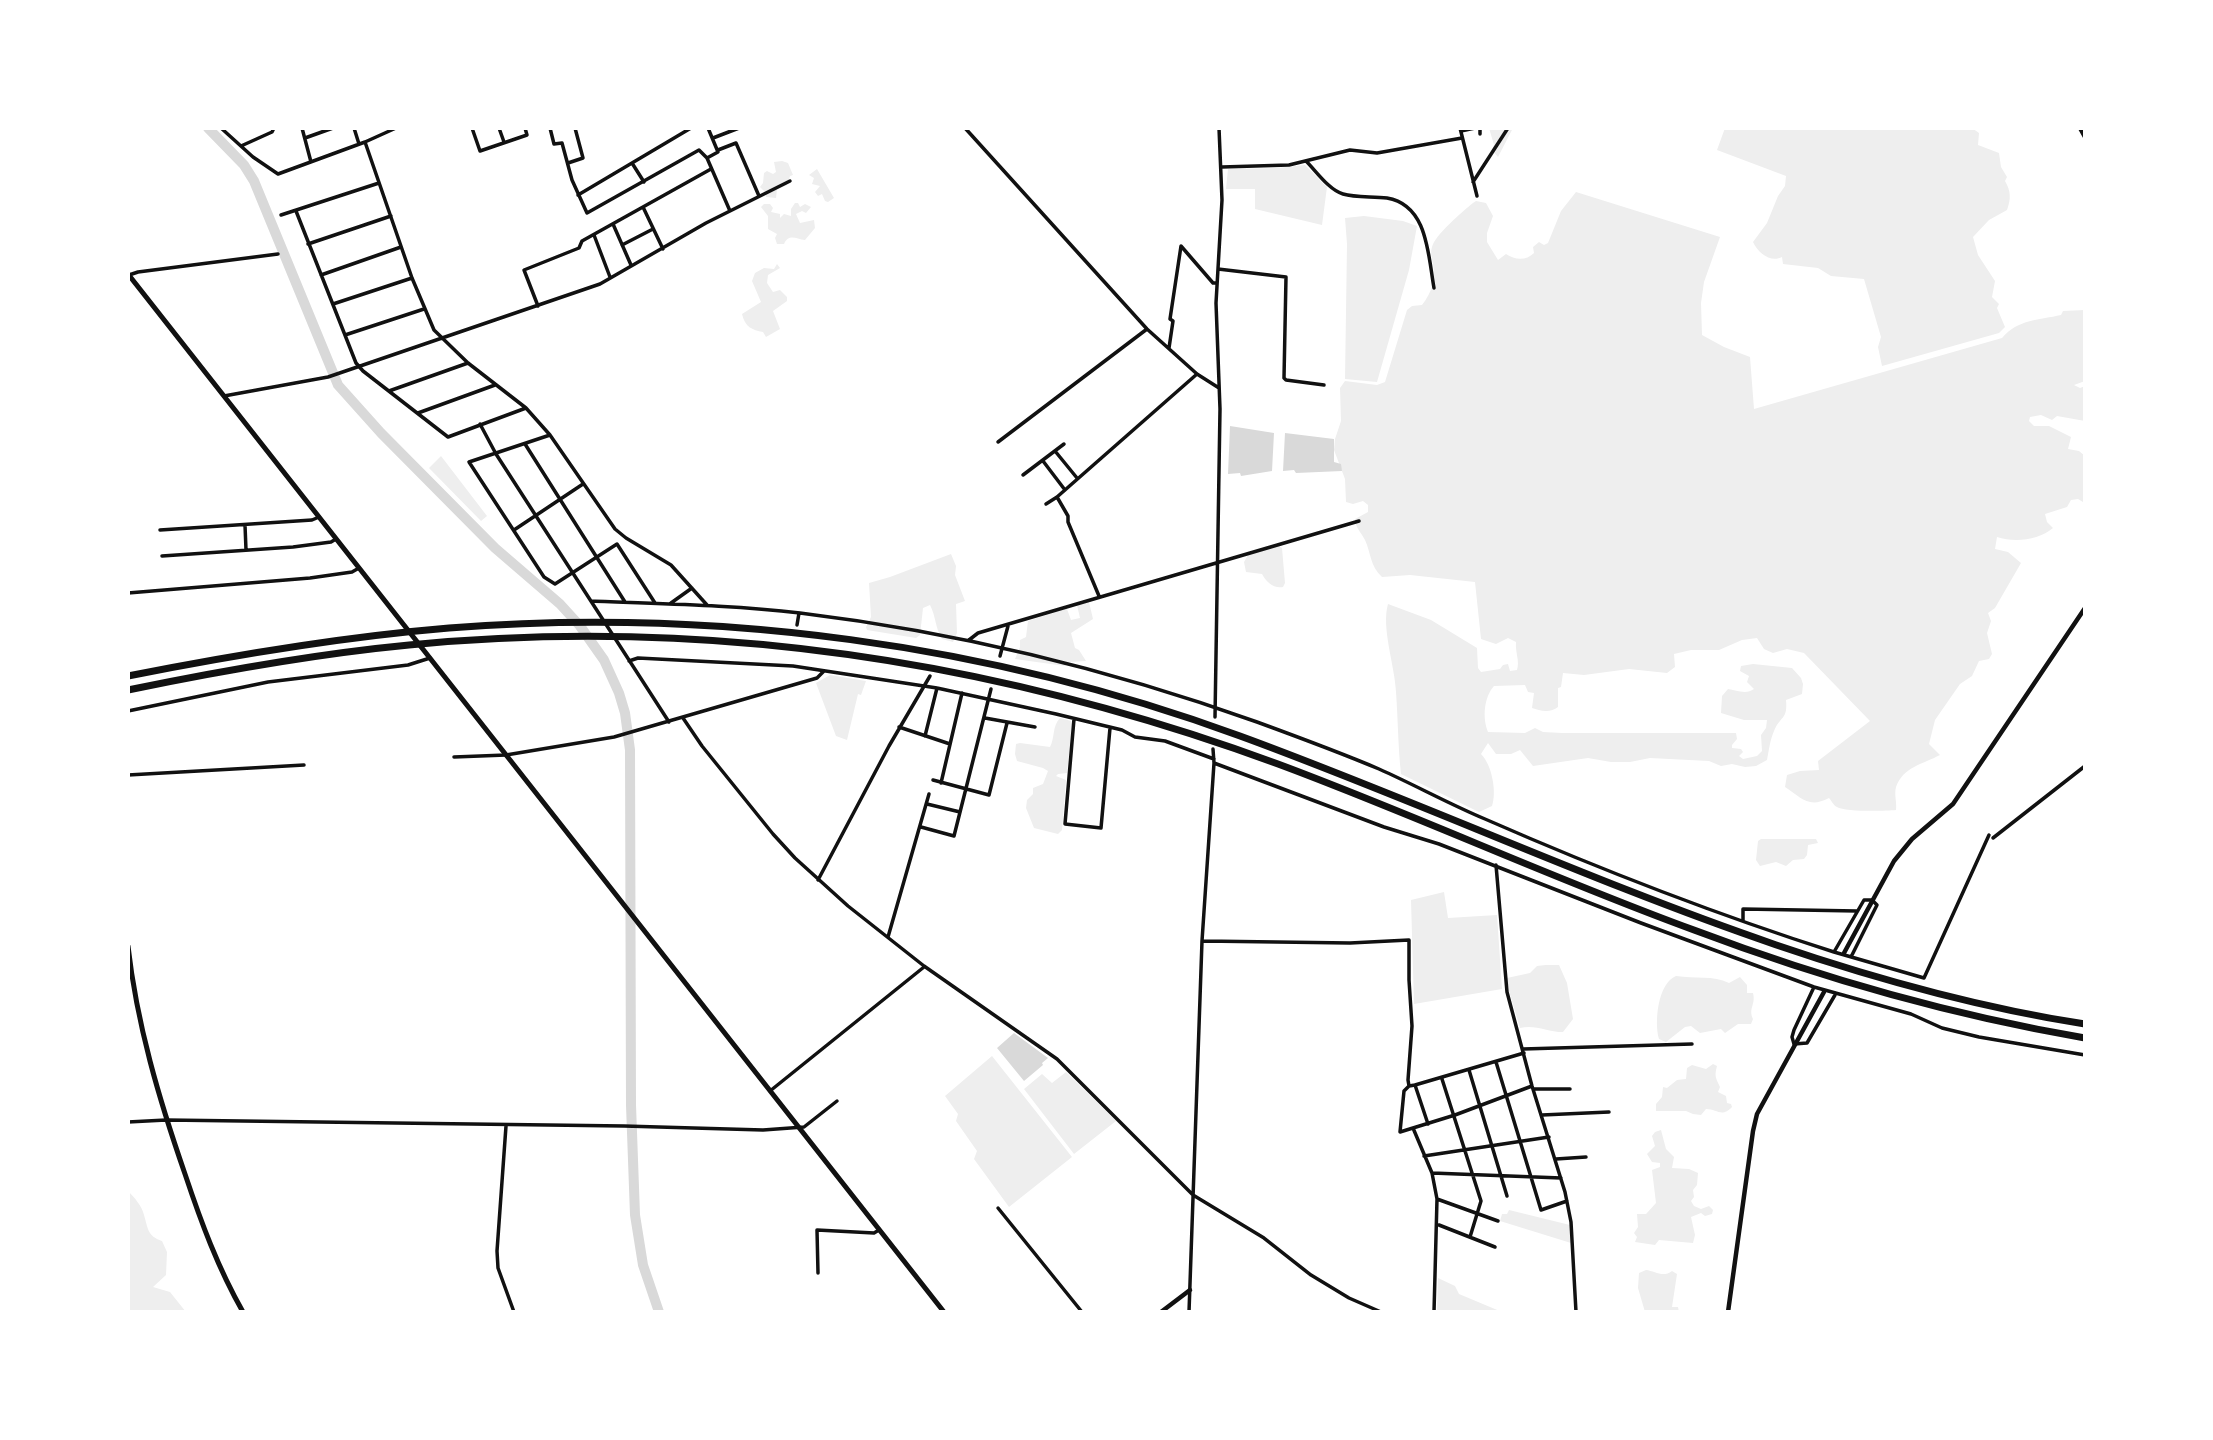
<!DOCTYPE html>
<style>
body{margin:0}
#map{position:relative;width:2213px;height:1440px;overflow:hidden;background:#fff;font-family:Overpass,sans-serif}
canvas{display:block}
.frame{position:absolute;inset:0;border:130px solid #fff;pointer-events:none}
</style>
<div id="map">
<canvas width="2213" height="1440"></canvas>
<div class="frame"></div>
</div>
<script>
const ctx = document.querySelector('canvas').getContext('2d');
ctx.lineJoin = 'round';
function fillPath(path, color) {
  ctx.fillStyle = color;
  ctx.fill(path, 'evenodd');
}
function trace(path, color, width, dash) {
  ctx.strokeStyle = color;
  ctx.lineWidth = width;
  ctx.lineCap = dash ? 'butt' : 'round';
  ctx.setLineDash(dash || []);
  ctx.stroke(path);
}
fillPath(new Path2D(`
 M1489 128H1517H1513L1498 157 1492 150 1494 145Z
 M1725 128H1972L1979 133 1978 145 1999 153 2001 167 2007 177 2005 181C2011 191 2011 199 2007 210L1989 220 1973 237 1978 255 1995 281 1992 297 1999 304 1997 308 2005 327 1999 333 1882 366 1878 347 1881 337 1864 279 1831 276 1818 268 1783 264 1782 257C1771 263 1758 253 1753 242L1767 223 1778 196 1785 186 1786 176 1717 150Z
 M782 161 788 163 793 175 790 176 787 185 777 189 776 198 766 197V193L760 187 763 183 764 173 767 171 773 174 776 172 774 162Z
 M1305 165 1327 187 1322 225 1255 209V189H1226L1228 169 1277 168Z
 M817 169 834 198 828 202 825 201 822 194 818 196 815 192 820 186 812 184 814 178 809 175Z
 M1576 192 1720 237 1704 282 1701 303 1702 335 1724 347 1750 357 1754 409 2002 338C2018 319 2040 320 2061 315L2063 311 2085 310V381L2074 385 2080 388 2085 386V421L2057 416 2052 420 2041 415 2030 417 2029 421 2034 426H2049L2071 437 2068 449 2079 451 2085 456 2083 502 2078 499 2071 500 2067 507 2045 514 2047 522 2053 528C2039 540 2015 543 1997 537L1995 549 2008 552 2021 563 1995 608 1988 613 1991 621 1987 633 1992 654 1989 659 1979 661 1972 676 1960 684 1935 720 1929 744 1940 755C1923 764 1903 767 1896 787 1894 795 1897 802 1896 810 1885 811 1844 812 1837 807 1833 805 1832 801 1829 798 1808 809 1801 797 1785 787L1787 775 1800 771 1819 770 1818 761 1870 721 1804 653 1787 649 1773 653 1764 649 1757 638 1742 640 1719 650H1691L1674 654 1675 667 1667 673 1629 669 1584 675 1563 673 1561 687 1558 688V707C1551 713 1540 711 1532 708L1534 693 1528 692 1525 685 1494 686C1484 697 1482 718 1488 732L1525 733 1535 728 1543 732 1562 733H1736L1737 739 1732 745V748L1741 749 1743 752 1739 756 1743 759 1757 756 1762 751 1761 735 1766 728 1767 720H1744L1721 713 1722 696 1728 689C1736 690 1746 695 1754 689L1747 682 1749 676 1740 671 1741 666 1753 664 1792 668 1801 678 1803 684 1802 694 1786 700C1788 720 1780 716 1774 731 1770 740 1769 750 1767 760L1756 766 1745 767 1732 764 1721 766 1709 761 1650 758 1630 762H1611L1588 758 1533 766 1520 750 1511 754H1496L1488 743 1481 754C1492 765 1497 792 1492 806L1479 812 1401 774C1398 746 1398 719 1396 692 1395 666 1381 628 1388 604L1431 620 1477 648 1478 668 1481 672 1500 669 1503 665 1508 664 1510 671 1517 670C1520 661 1515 652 1516 642L1508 638 1496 644 1481 639 1475 582 1410 575 1382 577C1370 566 1371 553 1365 540 1361 532 1356 529 1355 519L1368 512V505L1363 501 1353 504 1346 502 1345 479 1334 450 1335 439 1341 421 1340 388 1345 381 1377 385 1385 382 1407 310 1412 306 1422 305C1432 292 1436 280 1433 264 1432 258 1430 253 1432 247 1435 235 1462 212 1473 203L1476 201 1486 203 1493 216 1487 233V242L1498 260 1506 254C1515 260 1526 261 1534 253L1533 247 1539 242 1544 245 1548 243 1561 211Z
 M795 203H798L800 207 805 204 811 207 806 213 802 211 796 214 800 223 814 220 815 228 805 240C796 239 789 233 784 244H777L775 238 777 234 768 229V216L761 207 764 204H770L773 208 771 212 780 214V218L784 214 791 216V209Z
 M1364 216 1403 221 1417 226 1409 270 1377 382 1345 379 1347 244 1345 218Z
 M777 264 780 268 768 275 767 283 773 292 780 290 787 297V301L773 311 780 329 766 337 763 332C752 330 745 327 742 314L761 302 752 281 755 273 764 268 774 269Z
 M441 456 487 516 481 521 429 468Z
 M1279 546 1282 548 1285 583 1283 587C1274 589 1266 582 1262 574L1246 572 1244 562 1248 555Z
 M951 554 956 566 955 575 965 601 956 604 957 633 953 642 942 639C935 628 936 616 930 605L923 608 920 635 916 638 867 630 866 627 871 617 869 583 890 577Z
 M1089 602 1093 619 1071 633 1075 648 1079 650 1086 661 1069 662 1065 666 1015 659 1020 647V640L1026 637 1028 621 1065 609H1067L1071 620 1080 618 1077 605Z
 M830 675 866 681 861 695 858 694 847 740 836 736 816 683Z
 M1060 718 1071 721 1072 724 1067 773 1058 774 1056 776 1066 780 1062 830 1058 834 1034 828 1026 808 1027 800 1033 794V788L1043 784 1048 771 1043 768 1017 761 1015 754 1016 744 1020 743 1050 747C1055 738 1052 726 1060 718Z
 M1761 839H1816L1818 843 1808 845 1807 855 1804 859 1793 860 1786 866 1776 862 1760 866 1756 860 1758 841Z
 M1444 892 1448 918 1497 915 1502 989 1414 1004 1411 900Z
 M1546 965H1559L1567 983 1573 1019 1563 1032C1547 1032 1535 1024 1520 1028L1509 991 1507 978 1530 973 1537 966Z
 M1676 976C1695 979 1713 975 1729 983L1740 977 1747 985V993H1753C1756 1005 1748 1008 1753 1019L1751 1024H1738L1725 1033 1721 1029 1700 1033 1691 1026 1685 1027 1666 1042 1659 1039C1654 1022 1658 983 1676 976Z
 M992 1056 1072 1157 1009 1207 974 1159 977 1151 956 1121 958 1114 945 1096Z
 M1713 1064 1717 1066C1714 1077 1716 1078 1720 1087L1718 1092 1726 1096 1727 1103 1731 1104 1732 1107C1722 1118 1717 1109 1706 1109L1701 1115 1693 1114 1686 1111H1656V1104L1662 1097 1663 1087 1667 1088 1677 1080 1686 1079 1687 1068 1692 1065 1706 1069Z
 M1066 1072 1116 1121 1074 1154 1024 1089 1042 1074 1052 1083Z
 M1661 1130 1666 1149 1674 1157 1672 1168 1689 1169 1698 1173 1697 1185 1693 1190 1694 1197 1691 1201 1694 1206 1701 1209 1709 1206 1713 1210 1712 1214 1705 1216 1701 1213 1691 1217 1695 1235 1693 1243 1659 1240 1655 1245 1635 1242 1637 1237 1634 1233 1638 1227 1637 1214H1646L1656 1203 1652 1170 1660 1167V1163L1652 1162 1647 1154 1655 1146 1652 1136 1655 1132Z
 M128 1191C134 1197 142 1206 144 1215 148 1228 147 1236 162 1241L167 1252 166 1275 153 1287 170 1292 186 1312H128Z
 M1509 1210 1570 1225 1571 1243 1500 1221 1502 1214H1507Z
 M1646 1270C1655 1271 1663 1278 1672 1271L1677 1274 1672 1307H1678L1679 1312H1645L1638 1288 1639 1273Z
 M1438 1278 1455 1286 1459 1294 1502 1312H1437Z`), '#eee');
fillPath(new Path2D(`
 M1230 426 1274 433 1272 471 1241 476 1240 473 1228 474Z
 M1285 433 1334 439V462L1341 464 1342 471 1296 473 1294 470 1283 471Z
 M1014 1033 1048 1058 1042 1063 1043 1065 1024 1081 997 1048Z`), '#d9d9d9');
trace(new Path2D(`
 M208 128 244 165 254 181 338 385 381 433 495 548 560 604 580 626 604 660 619 693 625 713 630 750 631 1105 635 1215 643 1265 659 1312`), '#d9d9d9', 10);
trace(new Path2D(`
 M221 128 253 157 278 174 365 142 412 278 434 330 468 363 526 408 448 437 363 371 356 363 296 211
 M302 128 311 162
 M354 128 359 144
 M472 128 480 151 527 135 525 128
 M499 128 504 142
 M550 128 554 144 562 143 572 180 587 213 699 150 707 158 730 211
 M965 128 1147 329 1197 374 1219 388
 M1460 128 1477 196
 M1480 128V134
 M1461 131 1475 128
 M305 138 333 128
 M713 138 739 128
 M365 142 396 128
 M241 146 272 132 274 128
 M718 150 736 143 759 196
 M707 158 718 152 708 128
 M1306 161C1316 171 1329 190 1343 194 1356 198 1373 196 1387 198 1428 205 1428 255 1434 288
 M568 163 583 158 575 128
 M632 163 644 182
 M1222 167 1289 165 1350 150 1377 153 1462 138
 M1473 182 1508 128
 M578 195 691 128
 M643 207 663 249
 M281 215 379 183
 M613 224 631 265
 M594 235 610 277
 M308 244 391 216
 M622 245 653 229
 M1181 246 1213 283H1216
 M1218 269 1286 277 1284 378 1286 380 1324 385
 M129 275 138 272 278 254
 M321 275 401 247
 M333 304 412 278
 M538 306 524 270 579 248 582 241 711 169
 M345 335 424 309
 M1169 348 1173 321 1170 319 1181 246
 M389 391 468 363
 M224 396 328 377 600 284 706 223 790 181
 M526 408 550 435
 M418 413 495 385
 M480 424 496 454 669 722
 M998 442 1147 329
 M525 444 625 602
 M1055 451 1077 478
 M1043 461 1065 490
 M1023 475 1064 444
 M1057 497 1068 516V522L1099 596
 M1046 504 1057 497 1197 374
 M245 525 246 550
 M160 530 312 520 319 517
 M514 530 583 484
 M162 556 293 547 331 542 336 539
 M128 593 310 578 352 572 359 568
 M591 601C660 604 730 605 800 613 956 632 1109 669 1257 722 1298 737 1339 752 1379 769 1415 785 1449 804 1485 819 1599 869 1715 914 1834 952L1864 900H1872L1877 905 1851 957
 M655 603 617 544 555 584 544 577 469 462 550 435 615 529 626 538 671 565 707 605
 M671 603 692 588
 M797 625 799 613
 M969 640 978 633 1359 521
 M1000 656 1008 626
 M629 661 638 658 793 666 937 688 1056 714 1122 730 1135 737 1165 741 1214 759
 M128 711 268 682 408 665 430 658
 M1215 717 1220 409 1216 303 1222 200 1219 128
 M683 718 702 746 773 834 795 858 848 906 924 966 1057 1059 1193 1195 1264 1238 1311 1275 1349 1298 1381 1312
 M985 718 1035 727
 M1074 719 1065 824 1101 828 1110 728
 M899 727 950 744
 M925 736 937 688
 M454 757 506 755 614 737 817 678 824 671
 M1214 763 1384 827 1439 844 1641 923 1814 987 1911 1014 1942 1028 1979 1037 2085 1055
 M128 775 304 765
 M933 780 989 795 1007 723
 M941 783 962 693
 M927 804 960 812
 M921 827 954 836 991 689
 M1993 838 2085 766
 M1496 865 1507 992 1532 1086 1565 1192 1571 1222 1576 1312
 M818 880 889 746 930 676
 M1743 921V909L1857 911
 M888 937 929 794
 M1203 941 1350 943 1409 940V980L1412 1026 1408 1080 1409 1086 1415 1085
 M1834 952 1924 978 1989 835
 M1814 987 1794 1030 1792 1037 1794 1044 1807 1043 1835 995
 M1523 1049 1692 1044
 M1496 1062 1541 1210 1567 1201
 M1469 1070 1507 1196
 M1442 1079 1481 1201 1470 1237
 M1409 1086 1404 1091 1400 1132 1455 1115 1532 1086
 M1533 1089H1570
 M770 1091 924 967
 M1542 1115 1609 1112
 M128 1122 166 1120 624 1126 763 1130 804 1127 837 1101
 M1428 1124 1415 1085 1524 1053
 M506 1126 497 1251 498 1268 514 1312
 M1413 1128 1432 1173 1437 1199 1434 1312
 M1424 1156 1549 1137
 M1556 1159 1586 1157
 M1432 1173 1561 1178
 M1437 1199 1498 1221
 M998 1208 1082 1312
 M1439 1225 1495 1247
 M818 1273 817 1230 874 1233 879 1230
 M1189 1312 1202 941 1214 763 1213 749`), '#111', 3.5);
trace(new Path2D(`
 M2080 128 2085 137
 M1844 953 1894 861 1912 839 1953 804 2085 608
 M1161 1312 1190 1290
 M1728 1312 1753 1131 1757 1114 1824 992`), '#111', 4.5);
trace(new Path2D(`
 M128 274 944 1312
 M128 946C137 1025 159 1099 185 1174 201 1222 218 1268 243 1312`), '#111', 5);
trace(new Path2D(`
 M128 676C234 655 341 637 449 628 715 607 990 644 1240 736 1519 838 1788 978 2085 1024
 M128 690C220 671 315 654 409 645 706 616 998 661 1278 764 1418 816 1554 879 1694 930 1821 978 1951 1015 2085 1038`), '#111', 7);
</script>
